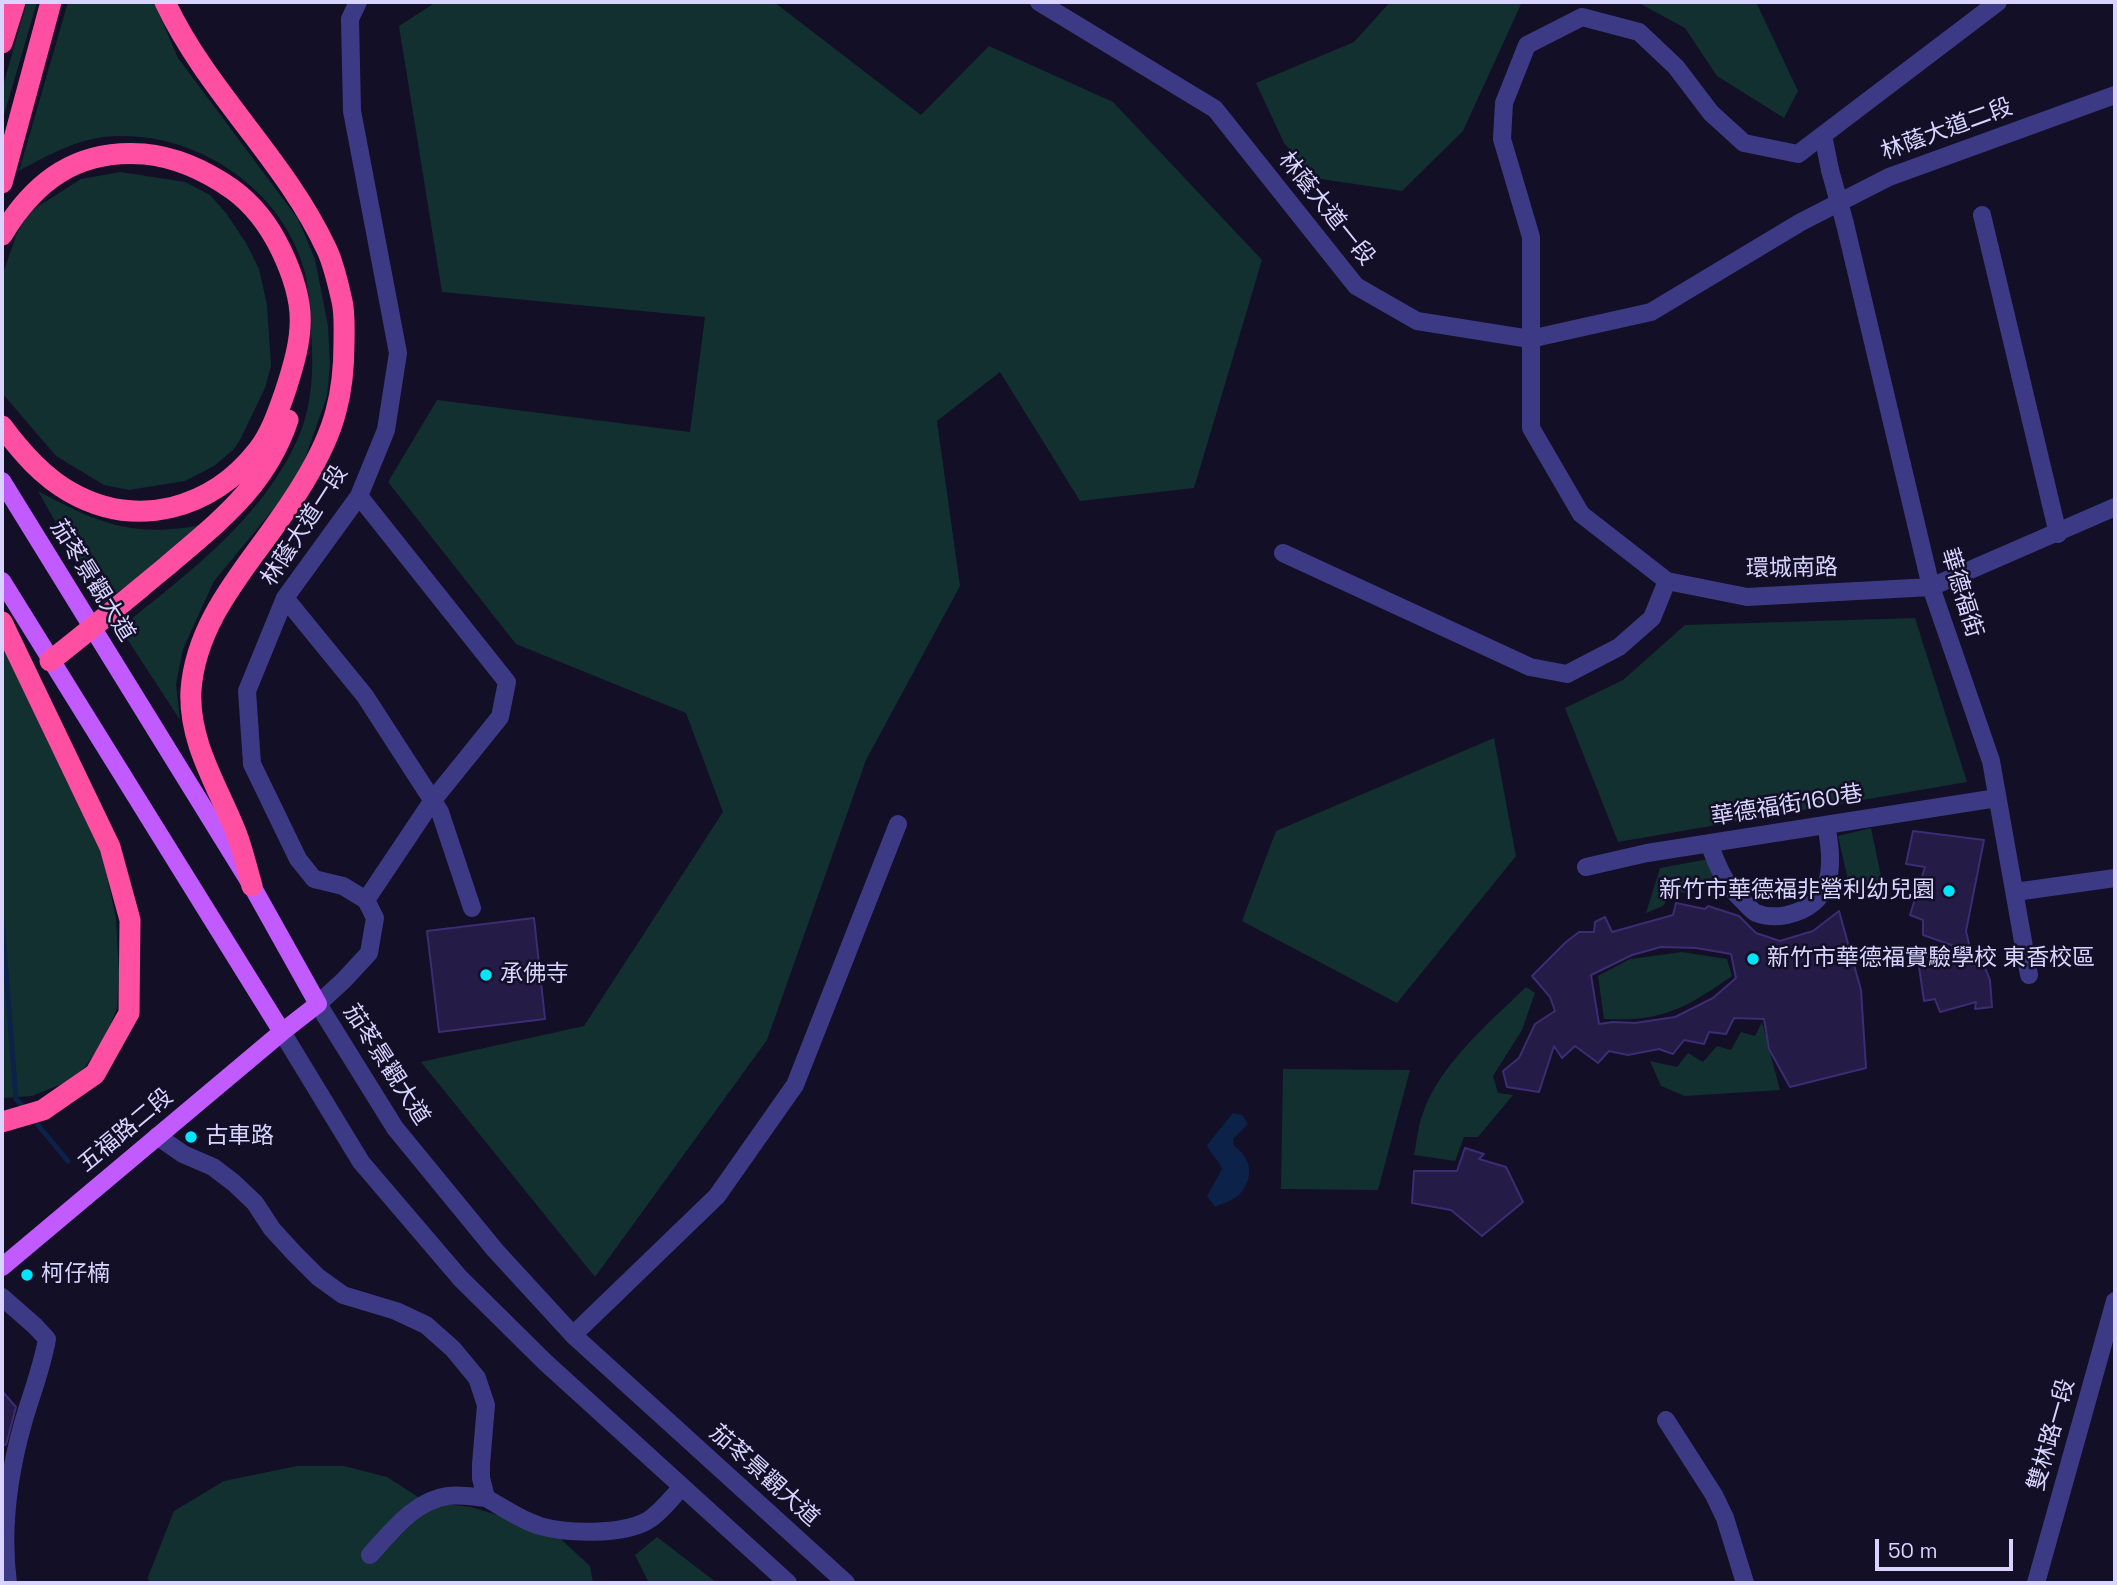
<!DOCTYPE html>
<meta charset="utf-8">
<style>
body{margin:0}
#map{position:relative;width:2117px;height:1585px;overflow:hidden;background:#130f26;font-family:"Space Grotesk",sans-serif}
canvas{display:block}
.frame{position:absolute;inset:0;border:4px solid #d9d4ff;pointer-events:none}
.scale{position:absolute;left:1875px;top:1539px;width:138px;height:32px;box-sizing:border-box;border:4px solid #d9d4ff;border-top:0;padding-left:9px;font-size:21px;line-height:24px;white-space:nowrap;color:#d9d4ff;-webkit-text-stroke:5px #130f26;paint-order:stroke}
</style>
<div id="map">
<canvas width="2117" height="1585"></canvas>
<div class="frame"></div>
<div class="scale">50 m</div>
</div>
<script>
const ctx = document.querySelector('canvas').getContext('2d');
ctx.lineJoin = 'round';
function fillPath(path, color) {
  ctx.fillStyle = color;
  ctx.fill(path, 'evenodd');
}
function trace(path, color, width, dash) {
  ctx.strokeStyle = color;
  ctx.lineWidth = width;
  ctx.lineCap = dash ? 'butt' : 'round';
  ctx.setLineDash(dash || []);
  ctx.stroke(path);
}
function label(font, color, halo, rows, align = 'center') {
  ctx.font = font + ' "Space Grotesk","Noto Sans TC",sans-serif';
  ctx.lineWidth = 5;
  ctx.setLineDash([]);
  ctx.textBaseline = 'middle';
  ctx.strokeStyle = halo;
  ctx.fillStyle = color;
  for (const [text, x, y, turn = 0] of rows) {
    ctx.save();
    ctx.translate(x, y);
    ctx.rotate((+turn || 0) * Math.PI / 180);
    ctx.textAlign = isNaN(turn) ? turn : align;
    if (halo) ctx.strokeText(text, 0, 0);
    ctx.fillText(text, 0, 0);
    ctx.restore();
  }
}
fillPath(new Path2D(`
 M27 2H37L2 122V89Z
 M68 2H154L178 58 298 219 315 259 328 326 330 365 327 396 303 464 282 499 214 581 183 649 176 684 180 720 120 628C188 573 263 519 299 436 314 401 314 358 310 321 309 306 309 288 305 273 283 186 190 127 103 137 74 141 44 157 19 171Z
 M436 2H774L921 115 989 46 1113 102 1262 260 1194 488 1080 501 1000 372 937 421 960 586 866 760 767 1040 595 1277 421 1062 584 1026 723 812 686 713 516 644 388 482 437 400 690 432 705 317 442 292 399 26Z
 M1390 2H1522L1463 131 1402 191 1314 178 1284 143 1256 83 1354 42Z
 M1637 2H1756L1798 91 1784 118 1717 76 1685 28Z
 M121 172 185 182 210 195 226 213 246 243 259 269 267 305 271 366 265 388 240 440 233 450 214 466 185 481 129 490 104 485 56 456 2 393V276L16 236 28 213 81 179Z
 M38 491C102 526 138 539 211 523L102 604Z
 M1915 618 1967 782 1618 842 1565 708 1623 680 1685 625Z
 M2 645 102 853 116 918 119 974 117 1008 105 1039 84 1068 69 1081 32 1096 4 1098H2Z
 M1494 738 1516 856 1397 1003 1242 921 1276 831Z
 M1871 828 1882 881 1850 889 1838 836Z
 M1709 859 1713 878 1723 897 1702 885 1690 893 1673 892 1663 906 1646 913 1660 868Z
 M1682 952 1727 959 1732 976C1705 995 1677 1014 1643 1018 1630 1020 1617 1019 1604 1019L1598 976 1630 959Z
 M1526 987 1535 993 1522 1030 1493 1076 1498 1093 1513 1095 1478 1137H1464L1455 1161 1414 1155C1417 1141 1418 1126 1423 1113 1439 1065 1491 1021 1526 987Z
 M1762 1022 1780 1090 1685 1096 1661 1086 1650 1061 1677 1067 1688 1053 1703 1062 1717 1046 1731 1050 1741 1032 1755 1036Z
 M1283 1069 1410 1070 1378 1190 1281 1189Z
 M297 1466H344L387 1477 426 1502 471 1507 553 1532 590 1566 593 1583H149L148 1577 174 1511 224 1481Z
 M657 1537 717 1583H649L635 1555Z`), '#12302f');
fillPath(new Path2D(`
 M1233 1113 1242 1115 1248 1124 1233 1139 1234 1146C1252 1158 1254 1177 1240 1194 1233 1201 1223 1203 1215 1207L1207 1196 1222 1169C1219 1159 1210 1155 1207 1145Z`), '#0c2248');
trace(new Path2D(`
 M2 921 16 1099 26 1110
 M32 1118 68 1161`), '#0c2248', 5);
const building = new Path2D(`
 M1913 831 1984 840 1966 931 1973 961 1982 960 1990 980 1992 1007 1975 1009 1976 1002 1940 1012 1935 999 1924 1001 1918 960 1957 947 1923 935V920L1910 915 1925 867 1906 864Z
 M1676 903 1705 909 1708 906 1739 916 1756 933 1780 941 1813 931 1839 911 1861 990 1866 1068 1790 1087 1769 1049 1764 1019 1734 1018 1726 1034 1709 1032 1704 1044 1684 1040 1673 1054 1659 1049 1628 1055 1609 1051 1598 1063 1575 1046 1562 1058 1554 1046 1539 1092 1507 1087 1503 1071 1519 1058 1535 1024 1555 1011 1550 997 1532 976 1566 942 1579 932H1594L1595 922 1605 917 1612 932 1673 915ZM1661 947 1696 948 1731 954 1736 978 1713 998 1675 1017 1635 1023 1613 1022 1599 1024 1591 975 1632 955Z
 M534 918 545 1019 439 1032 427 931Z
 M1465 1148 1484 1154 1479 1159 1506 1167 1523 1202 1482 1236 1451 1210 1412 1203 1414 1171H1457Z
 M2 1391 16 1407 6 1445 2 1444Z`);
fillPath(building, '#241b47');
trace(building, '#3b2d73', 2);
trace(new Path2D(`
 M358 2 350 19 352 111 398 353 386 430 359 496 285 598 247 691 252 764 298 859 314 879 343 886 366 900 375 918 369 953 344 980 318 1004 395 1128 495 1250 573 1335 846 1583
 M1039 2 1215 109 1356 286 1417 321 1530 339 1651 312 1801 222 1889 177 2115 95
 M1998 2 1798 154 1744 143 1711 113 1676 67 1639 32 1582 17 1527 45 1504 103 1502 139 1531 237V428L1581 514 1667 581 1747 597 1931 587 2115 507
 M1823 135 1830 170
 M1982 215 2058 534
 M1845 224 1931 587 1991 761 2029 975
 M359 496 507 682 500 717 433 800 366 900
 M1283 553 1530 667 1567 674 1619 647 1652 618 1667 581
 M285 598 365 696 440 812 472 908
 M1709 843C1718 868 1724 883 1744 902 1747 905 1752 911 1756 913 1766 917 1777 917 1787 915 1835 904 1834 864 1826 825
 M1586 867 1647 853 1997 798
 M2015 892 2115 878
 M282 1032 361 1162 460 1278 545 1362 788 1583
 M157 1136 183 1154 213 1167 234 1183 255 1203 272 1229 294 1253 318 1277 343 1295 396 1311 426 1325 453 1349 477 1378 486 1405 481 1464V1478L486 1498C474 1497 459 1494 448 1496 415 1500 391 1532 370 1555
 M2 1297 35 1326 47 1339C42 1368 31 1395 23 1423 9 1473 1 1531 8 1583
 M573 1335 717 1196 795 1085 898 824
 M1666 1420 1714 1495 1725 1518 1745 1583
 M486 1498C504 1508 520 1520 540 1526 568 1534 621 1535 647 1521 661 1513 671 1498 682 1487
 M2036 1583 2115 1301`), '#3d3a85', 18);
trace(new Path2D(`
 M2 481 252 886 318 1004 282 1032 2 1267
 M2 581 282 1032`), '#c25bff', 18);
trace(new Path2D(`
 M165 2C207 92 285 159 327 250 334 265 338 284 342 301 345 314 344 329 344 343 344 366 342 389 336 411 324 458 287 510 258 549 227 591 195 635 191 690 188 743 219 788 237 835 243 851 247 869 252 886
 M2 43 15 2
 M2 183 51 2
 M2 235C35 180 78 149 144 154 177 157 206 171 232 189 254 205 269 225 281 250 308 306 304 334 285 392 278 412 271 433 258 450 212 509 137 530 70 492 42 476 21 452 2 426
 M2 622 110 847 130 920 129 1013 95 1074 43 1110 2 1122
 M50 661C90 630 128 598 167 566 219 521 265 488 288 420`), '#ff4fa3', 21);
trace(new Path2D(`
 M1830 170 1845 224`), '#3d3a85', 18);
for (const [x, y, r, color] of [
 [1949,891,7,"#00e5ff"],
 [1753,959,7,"#00e5ff"],
 [486,975,7,"#00e5ff"],
 [191,1137,7,"#00e5ff"],
 [27,1275,7,"#00e5ff"]
]) {
  const dot = new Path2D();
  dot.arc(x, y, r, 0, 2 * Math.PI);
  ctx.fillStyle = color;
  ctx.fill(dot);
  trace(dot, '#130f26', 2.5);
}
label('23px', '#d9d4ff', '#130f26', [
 ["林蔭大道二段",1947,130,-20],
 ["林蔭大道一段",1326,209,51],
 ["林蔭大道一段",305,526,-57],
 ["環城南路",1792,569,-1],
 ["茄苳景觀大道",92,581,58],
 ["華德福街",1961,593,73],
 ["華德福街160巷",1787,806,-9],
 ["茄苳景觀大道",386,1065,57],
 ["五福路二段",126,1131,-40],
 ["雙林路一段",2052,1435,-74],
 ["茄苳景觀大道",764,1476,42]
]);
label('23px', '#d9d4ff', '#130f26', [
 ["新竹市華德福非營利幼兒園",1935,891,"right"],
 ["新竹市華德福實驗學校 東香校區",1767,959],
 ["承佛寺",500,975],
 ["古車路",205,1137],
 ["柯仔楠",41,1275]
], 'left');
</script>
